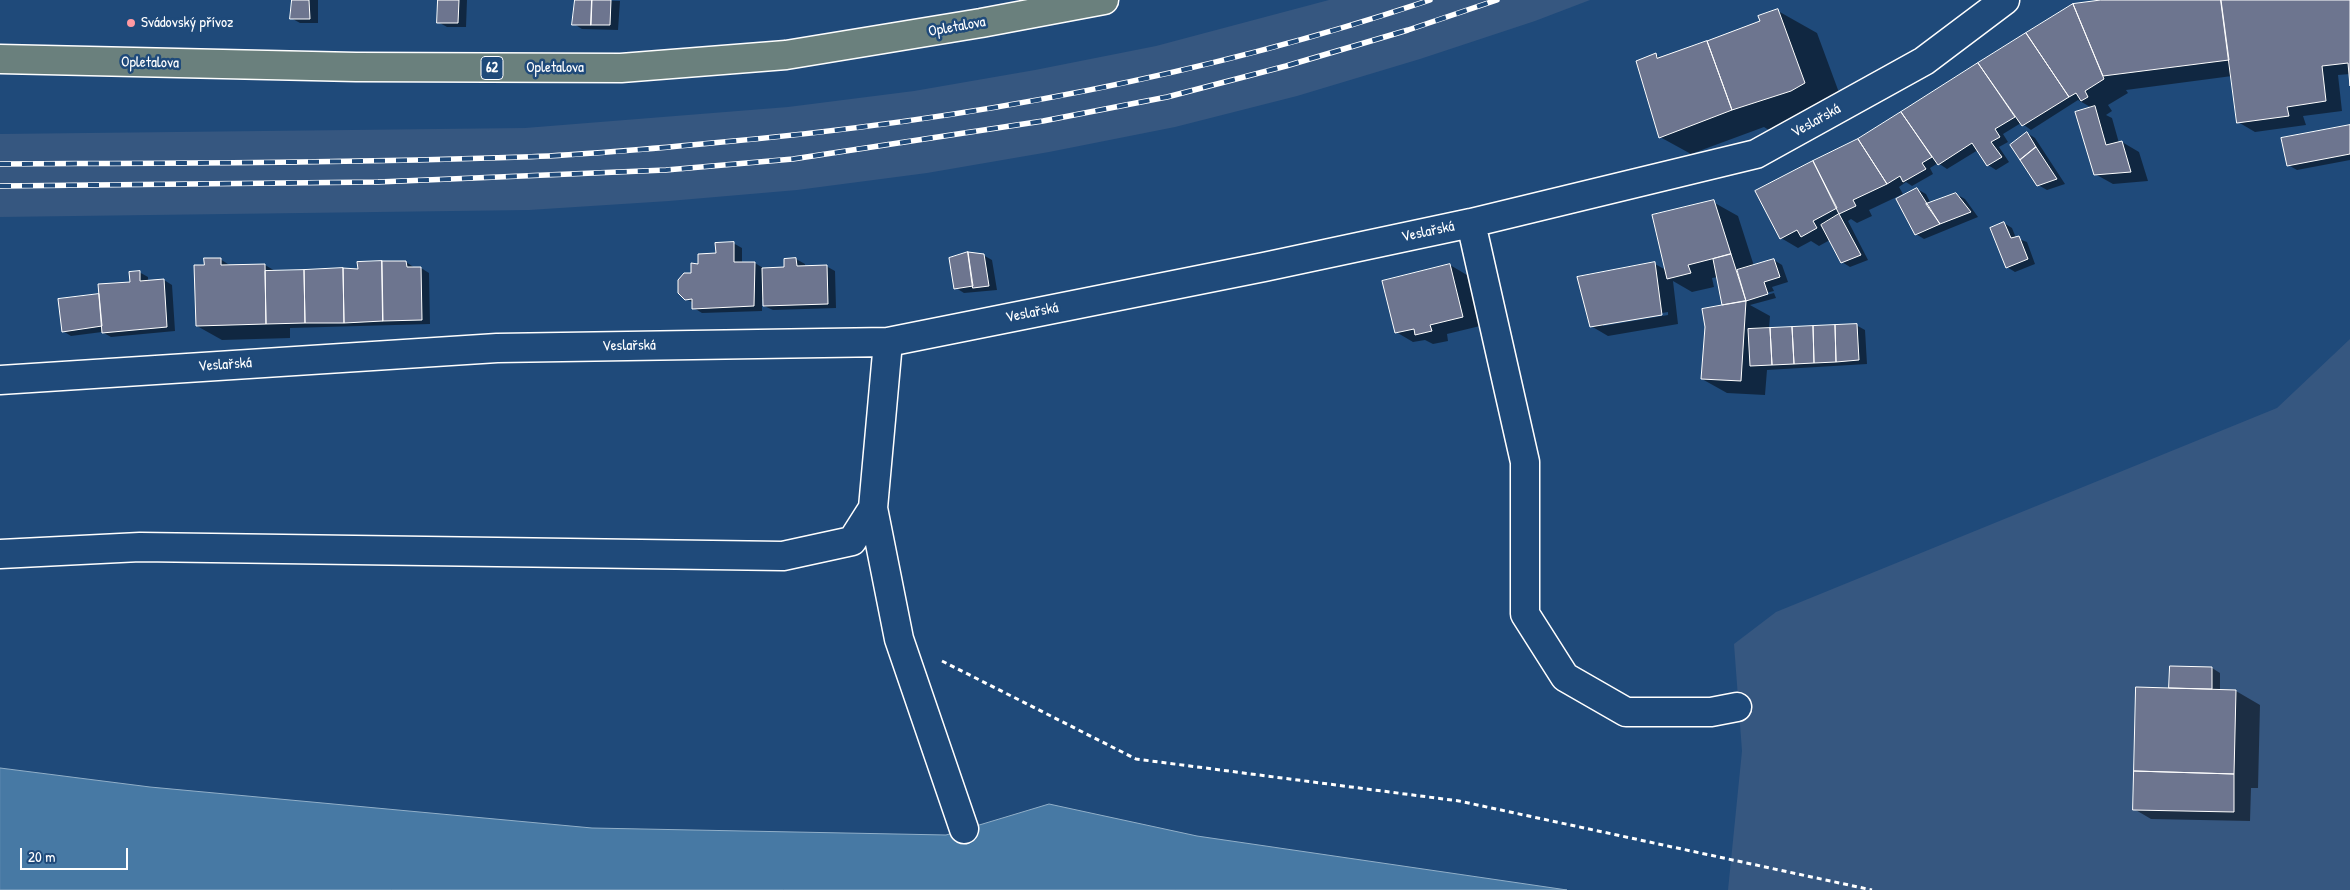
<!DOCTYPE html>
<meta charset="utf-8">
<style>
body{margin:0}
#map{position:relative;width:2350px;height:890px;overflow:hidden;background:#1f4a7a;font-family:"Patrick Hand",sans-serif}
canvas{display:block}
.scale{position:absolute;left:20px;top:848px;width:108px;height:22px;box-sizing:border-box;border:2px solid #fff;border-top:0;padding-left:6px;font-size:15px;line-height:18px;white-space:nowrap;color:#fff;-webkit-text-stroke:4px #1f4a7a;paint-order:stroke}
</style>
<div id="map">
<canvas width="2350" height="890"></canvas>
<div class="scale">20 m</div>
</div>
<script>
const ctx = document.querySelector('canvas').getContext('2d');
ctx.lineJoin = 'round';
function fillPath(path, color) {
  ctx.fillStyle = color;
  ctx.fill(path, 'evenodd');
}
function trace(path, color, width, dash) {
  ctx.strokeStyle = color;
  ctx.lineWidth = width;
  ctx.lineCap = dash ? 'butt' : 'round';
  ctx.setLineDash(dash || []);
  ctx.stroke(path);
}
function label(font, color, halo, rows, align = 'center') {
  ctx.font = font + ' "Patrick Hand",sans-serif';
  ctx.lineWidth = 5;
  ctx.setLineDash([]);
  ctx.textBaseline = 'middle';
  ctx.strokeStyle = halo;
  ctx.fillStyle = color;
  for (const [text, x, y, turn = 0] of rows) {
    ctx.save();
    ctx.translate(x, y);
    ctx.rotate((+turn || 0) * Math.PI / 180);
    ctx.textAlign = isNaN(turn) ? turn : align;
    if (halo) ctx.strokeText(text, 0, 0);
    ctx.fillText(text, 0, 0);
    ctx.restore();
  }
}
fillPath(new Path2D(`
 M1329 0H1590L1535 21 1420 59 1297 96 1175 127 1049 152 927 173 797 190 669 201 529 210 0 217V134L525 128 788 107 914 91 1035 70 1156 46Z
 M2350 339V890H1728L1742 751 1734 644 1776 612 2277 408Z`), '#365780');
const water = new Path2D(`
 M0 768 150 787 592 828 946 835 1049 804 1197 836 1567 890H0Z`);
fillPath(water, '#4779a4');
trace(water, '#91afc8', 1);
fillPath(new Path2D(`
 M293 0H318V23H300L291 18Z
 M439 0H467L466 27H447L438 22Z
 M576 0 620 1 618 30 582 29 574 24Z
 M2110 0H2350V74L2338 75 2342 111 2303 116 2306 125 2255 132 2238 122 2232 76 2126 90 2128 93 2108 105 2112 111 2106 115 2112 118 2119 143 2122 142 2139 152 2148 181 2113 184 2095 174 2092 108 2078 100 2031 130 2021 123 2003 134 2008 142 1999 147 2009 162 1996 170 1988 165 1978 150 1947 169 1938 163 1930 168 1933 174 1912 186 1906 182 1899 187 1903 194 1869 210 1872 216 1857 223 1851 219 1848 221 1868 260 1850 267 1842 262 1830 240 1819 246 1811 241 1798 248 1781 238 1859 140 2073 5Z
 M1778 11 1817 33 1844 106 1772 132 1764 127 1691 154 1660 137 1656 55 1661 58 1761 22Z
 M2350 127V160L2297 170 2288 165Z
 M2027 133 2035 138 2065 184 2047 190 2038 185Z
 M1917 189 1926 194 1931 204 1956 194 1965 199 1978 217 1924 239 1916 234Z
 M1713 202 1738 216 1754 266 1774 260 1782 265 1788 282 1772 287 1774 291 1729 302V305L1774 293 1776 298 1750 305 1770 316 1769 329 1856 325 1865 330 1867 364 1767 370 1765 395 1727 393 1702 379 1724 306 1718 277 1712 278 1714 287 1692 292 1673 281 1678 324 1608 336 1591 326 1655 264 1666 270ZM1668 312V315L1603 326V323Z
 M2004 223 2012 228 2016 238 2027 242 2035 264 2015 272 2007 267Z
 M733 243 742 248V264L755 263 763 268H785L796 259 805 264V267L826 266 835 271 836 308 773 310 764 306V299H762V311L702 313 694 308V303L686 299 692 275 700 265Z
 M983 255 992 260 997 290 964 293 956 288Z
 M220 259 231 266 265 265 277 272 359 270 406 262 415 268H421L429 273 430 324 290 328V338L222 340 197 326 205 266Z
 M1450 265 1467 275 1480 326 1447 334 1448 341 1433 344 1425 340 1413 342 1396 332Z
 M139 272 148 277V281L164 280 172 285 175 331 111 337 102 332 71 336 63 331 100 296 131 283Z
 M2171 667 2212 668 2220 673V691H2236L2260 705 2258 788H2251L2250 821 2151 819 2134 809 2171 689Z`), '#0007');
const building = new Path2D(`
 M292 0H309L310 19H290Z
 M438 0H459L458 23H437Z
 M575 0H592L591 25H572Z
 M592 0H611L610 25H591Z
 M2101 0H2221L2229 60 2103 76 2073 4Z
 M2221 0H2350V86L2348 63 2322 66 2326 101 2287 107 2289 116 2237 123Z
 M2073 4 2104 79 2085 91 2088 97 2081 101 2076 93 2069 97 2026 33Z
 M1778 9 1805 83 1791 91 1732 110 1707 41 1760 21 1758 16Z
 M2026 33 2069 97 2022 126 1978 63Z
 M1707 41 1732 110 1659 138 1636 61 1656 53 1657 58Z
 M1978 63 2015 117 1995 129 2000 137 1991 142 2002 157 1987 166 1972 143 1938 165 1901 112Z
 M2095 106 2106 145 2122 141 2131 172 2094 175 2075 112Z
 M1901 112 1932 157 1922 163 1926 169 1903 182 1900 176 1887 184 1858 139Z
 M2350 125V154L2287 166 2281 138Z
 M2027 132 2036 147 2020 160 2010 145Z
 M1858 139 1887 184 1853 200 1856 206 1839 214 1813 161Z
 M2036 147 2057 179 2037 186 2020 160Z
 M1813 161 1837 208 1813 221 1817 228 1801 237 1797 230 1780 239 1755 191Z
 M1917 188 1940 224 1915 235 1896 199Z
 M1956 193 1971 212 1940 224 1926 204Z
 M1714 200 1731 254 1688 265 1691 273 1667 279 1652 215Z
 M1839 214 1861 255 1841 263 1821 225Z
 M2004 222 2011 238 2019 236 2028 259 2006 268 1990 228Z
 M734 242V262H755L754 306 692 309V299L685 300 678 293V280L684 273H691V263L698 264V254L716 253 715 243Z
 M968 252 973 286 954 289 949 258Z
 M968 252 984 254 989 286 973 288Z
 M1731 254 1746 301 1722 305 1713 259Z
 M204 258H221V265L265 264 266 324 196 326 194 265H204Z
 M796 258 797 266 827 265 828 304 763 306 762 268 784 267V259Z
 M1774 259 1780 277 1764 282 1768 294 1746 301 1737 270Z
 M382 261 383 321 344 323 343 268 358 269 357 262Z
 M382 261H406L407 267H421L422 320 383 321Z
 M1655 262 1662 315 1590 327 1577 277Z
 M1450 264 1463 317 1430 325 1432 331 1415 335 1414 329 1395 333 1382 281Z
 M343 268 344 323H305L304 270Z
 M304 270 305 323 266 324 265 271Z
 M140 271V281L164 279 167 327 102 333 98 284 130 282 129 272Z
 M99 294 102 326 62 332 58 299Z
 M1746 301 1741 381 1701 379 1705 327 1702 309Z
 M1857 324 1859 360 1836 362 1835 325Z
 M1835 325 1836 362 1814 363 1813 326Z
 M1813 326 1814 363 1794 364 1792 327Z
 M1792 327 1794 364 1772 365 1770 328Z
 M1770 328 1772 365 1750 366 1748 329Z
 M2170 666 2212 667V689L2169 688Z
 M2136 687 2236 690 2234 774 2134 771Z
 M2134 771 2234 774V812L2133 810Z`);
fillPath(building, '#6d758f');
trace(building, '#fff', 1);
const minor = new Path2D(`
 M1471 223 1525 462V614L1565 677 1626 712H1711L1737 707
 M888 342 873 508 899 639 964 829
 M0 380 497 348 888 342 1264 267 1471 223 1756 154 1924 61 2005 0
 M0 554 140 547 783 556 852 541 873 508`);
const major = new Path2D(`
 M0 59 356 67 621 68 786 55 981 23 1104 0`);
trace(minor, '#fff', 31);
trace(major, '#fff', 31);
trace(new Path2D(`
 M942 661 1136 759 1459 801 1872 890`), '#fff', 3, [5, 4]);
trace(minor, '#1f4a7a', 28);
trace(major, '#6a807d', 28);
const rail = new Path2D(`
 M0 164C174 163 349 163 523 157 586 155 649 149 712 143 955 122 1198 78 1430 0
 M0 186 378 182 666 170 793 159 1043 121 1167 97 1286 66 1408 30 1497 0`);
trace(rail, '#fff', 5.5);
trace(rail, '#1f4a7a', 4, [11]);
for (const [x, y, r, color] of [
 [131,23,5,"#ff9aa2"]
]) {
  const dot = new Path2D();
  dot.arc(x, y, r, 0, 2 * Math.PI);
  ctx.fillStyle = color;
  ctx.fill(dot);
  trace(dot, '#1f4a7a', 2);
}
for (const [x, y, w] of [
 [492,68,22]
]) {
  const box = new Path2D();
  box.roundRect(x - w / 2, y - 11.5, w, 23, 4);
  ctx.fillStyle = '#1f4a7a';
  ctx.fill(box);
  trace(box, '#fff', 1);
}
label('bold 14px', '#fff', null, [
 ["62",492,68]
]);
label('15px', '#fff', '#1f4a7a', [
 ["Svádovský přívoz",141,23]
], 'left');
label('15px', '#fff', '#1f4a7a', [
 ["Opletalova",957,27,-10],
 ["Opletalova",150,63,1],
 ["Opletalova",555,68],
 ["Veslařská",1816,121,-29],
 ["Veslařská",1428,232,-12],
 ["Veslařská",1032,313,-11],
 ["Veslařská",629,346,-1],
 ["Veslařská",225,365,-4]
]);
</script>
